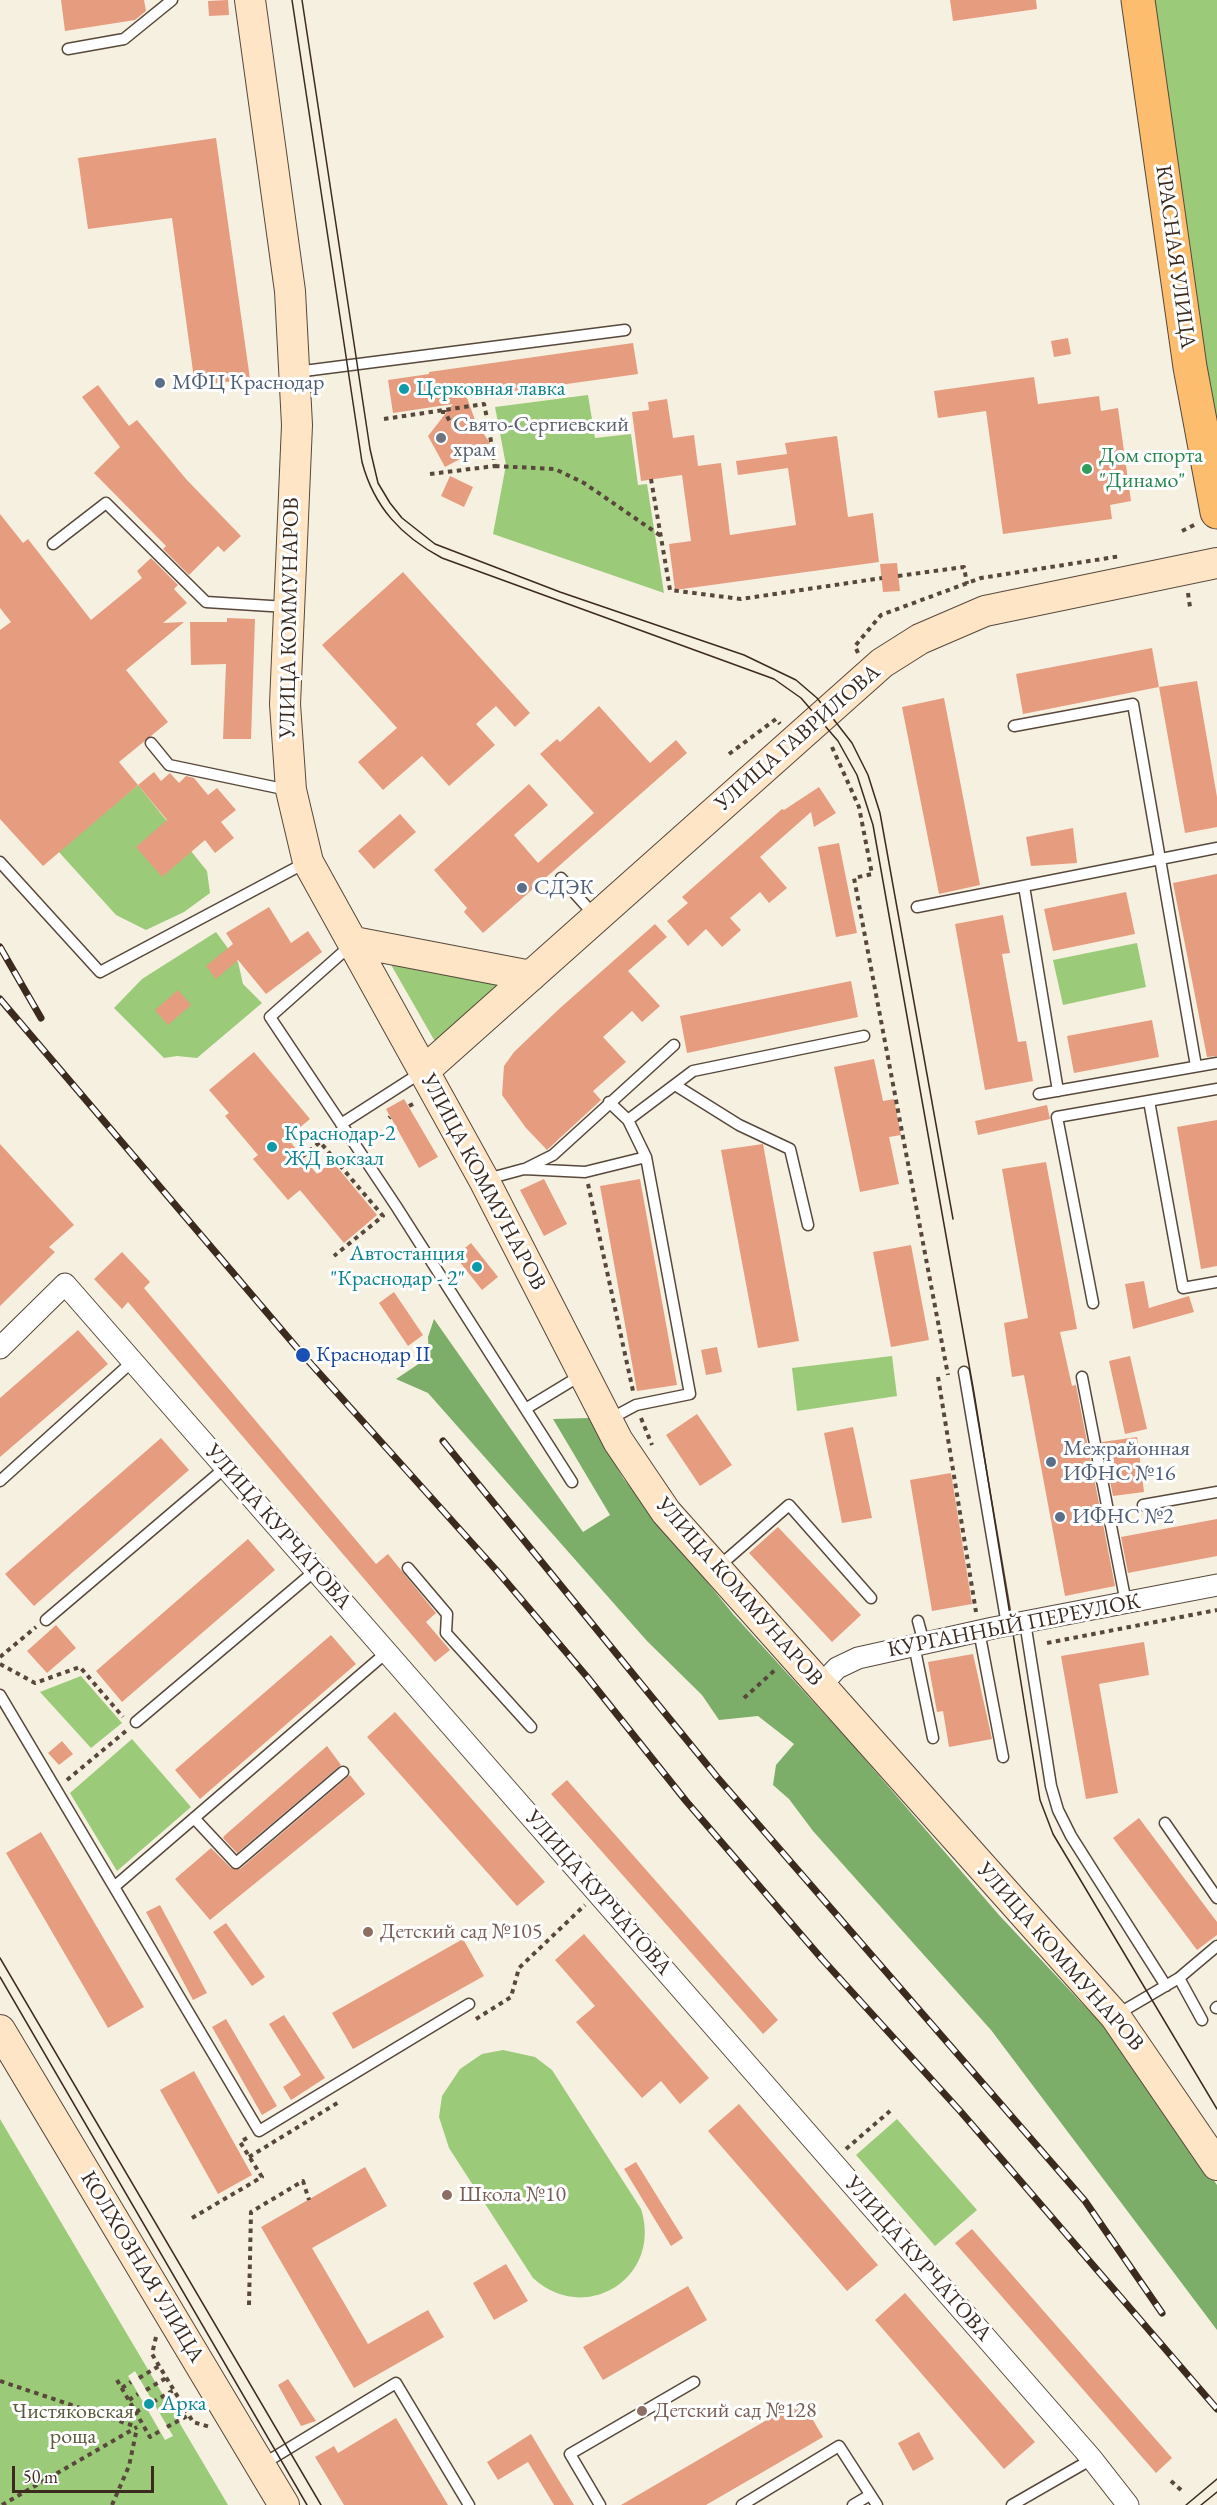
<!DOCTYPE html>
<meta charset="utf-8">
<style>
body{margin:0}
#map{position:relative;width:1217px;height:2505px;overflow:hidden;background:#f6f0e0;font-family:"EB Garamond",serif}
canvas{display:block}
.scale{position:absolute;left:12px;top:2466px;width:142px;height:27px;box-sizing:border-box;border:3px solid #3b2a1e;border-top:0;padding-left:8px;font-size:18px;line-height:21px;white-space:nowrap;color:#3b2a1e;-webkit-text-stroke:4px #fff;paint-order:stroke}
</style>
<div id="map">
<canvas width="1217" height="2505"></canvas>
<div class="scale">50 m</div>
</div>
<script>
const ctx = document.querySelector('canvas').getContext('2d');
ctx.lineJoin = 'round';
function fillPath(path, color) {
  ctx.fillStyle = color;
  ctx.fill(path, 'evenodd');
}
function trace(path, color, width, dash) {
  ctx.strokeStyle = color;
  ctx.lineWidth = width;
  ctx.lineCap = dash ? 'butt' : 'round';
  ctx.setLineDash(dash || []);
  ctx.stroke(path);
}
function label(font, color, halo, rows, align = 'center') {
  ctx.font = font + ' "EB Garamond",serif';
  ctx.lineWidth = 6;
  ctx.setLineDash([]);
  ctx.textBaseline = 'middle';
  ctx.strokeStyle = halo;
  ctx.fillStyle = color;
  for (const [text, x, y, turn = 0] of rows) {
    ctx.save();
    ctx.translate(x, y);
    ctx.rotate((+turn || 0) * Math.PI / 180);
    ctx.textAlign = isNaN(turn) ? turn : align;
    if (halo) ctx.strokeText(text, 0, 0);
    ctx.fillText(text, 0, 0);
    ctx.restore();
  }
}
fillPath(new Path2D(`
 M1155 0H1217V451Z
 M588 395 595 438 631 434 638 485 647 484 664 593 493 534 506 465 495 407Z
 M138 785 207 871 210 893 184 912 146 930 116 915 58 851Z
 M216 932 238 962 243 984 262 1003 197 1058 177 1056 164 1058 114 1008 142 979Z
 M1137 943 1146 987 1063 1005 1053 960Z
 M390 963 510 983 437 1045Z
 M892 1356 897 1396 797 1411 792 1368Z
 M81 1676 122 1723 91 1748 40 1692Z
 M132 1739 191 1807 117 1871 70 1793Z
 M503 2050 535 2057 552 2070 641 2209C663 2278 585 2326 533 2278L449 2148 439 2117 442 2096 460 2069 482 2054Z
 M0 2119 228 2505H0ZM135 2371 173 2436 165 2440 128 2376Z
 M897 2119 977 2210 935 2246 856 2155Z`), '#9bca79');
fillPath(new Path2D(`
 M434 1319 583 1532 610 1515 553 1419 589 1418 623 1478 733 1614 850 1742 999 1915 1106 2029 1189 2143 1217 2185V2330L991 2030 813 1831 789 1799 773 1785 776 1765 794 1744 758 1716 719 1720 702 1695 647 1641 428 1393 396 1379 429 1357 428 1337Z`), '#7cae69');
fillPath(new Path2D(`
 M61 0H144L146 11 135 20 65 31Z
 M228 0 229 15 209 16 208 1Z
 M950 0H1036L1037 9 953 21Z
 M216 138 250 379 195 386 172 218 88 229 78 158Z
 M1068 338 1071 354 1054 357 1051 341Z
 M633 343 638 374 467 398 475 420 483 426V433L490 443 445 467 428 436 453 404 393 413 388 380 429 374V372Z
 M1034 377 1038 404 1099 396 1101 411 1118 408 1131 501 1110 505 1112 519 1003 534 986 411 938 418 934 391Z
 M98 385 129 426 137 420 186 479 241 536 224 552 218 546 189 575 163 549 166 546 94 473 120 447 82 397Z
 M667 399 673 438 694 435 698 466 721 463 730 535 796 525 788 468 738 475 736 461 787 454 785 443 837 436 848 517 873 513 879 562 675 590 669 544 691 541 682 475 641 481 632 412 649 410 648 402Z
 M450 476 473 487 464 507 441 496Z
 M0 514 23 543 28 539 91 620 142 578 137 571 151 558 178 585 174 589 187 603 163 623 184 622 126 670 168 722 119 762 138 785 43 866 0 819V630L11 622 0 608Z
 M897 563 900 591 883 592 880 564Z
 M403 572 530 713 515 727 496 706 476 724 495 745 449 786 422 756 383 790 358 762 397 728 322 645Z
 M227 618 255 619 251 739H223L226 664 191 665 190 622H227Z
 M1152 648 1159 687 1023 714 1016 674Z
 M1197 681 1217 797V827L1185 833 1159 687Z
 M944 698 980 885 939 894 902 707Z
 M599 706 650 763 676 740 687 753 483 933 464 912 467 908 434 870 529 784 548 805 514 835 538 863 594 813 540 754 557 739 560 742Z
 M154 772 161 781 170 773 179 783 186 776 194 778 208 795 217 788 236 810 221 822 234 838 215 853 205 840 162 877 136 847 167 820 138 785Z
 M819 787 836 813 814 827 811 812 760 857 787 888 769 903 760 892 730 918 741 930 722 947 706 929 688 946 667 921 688 903 682 897 782 809 784 810Z
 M400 814 416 832 374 869 358 851Z
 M1073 828 1077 863 1031 866 1026 837Z
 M839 843 857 933 836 937 818 847Z
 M1217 874V1056L1207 1057 1173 883Z
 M1126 892 1135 934 1053 951 1044 909Z
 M269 907 291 943 308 931 322 952 266 994 238 960 216 979 206 966 233 944 226 933Z
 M1003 915 1010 953 1002 954 1018 1042 1026 1041 1033 1081 985 1090 955 924Z
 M655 924 667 937 628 971 660 1006 642 1022 632 1011 603 1037 626 1062 593 1091 601 1100 547 1150 526 1128 502 1095 504 1066 514 1052 559 1009Z
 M851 981 858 1017 687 1053 680 1016Z
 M178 990 191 1005 168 1025 155 1010Z
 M1152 1020 1159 1057 1074 1073 1067 1036Z
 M254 1052 310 1119 287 1138 317 1174 332 1161 377 1215 344 1243 300 1190 288 1200 253 1159 258 1155 225 1116 229 1113 209 1090Z
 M874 1059 883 1101 894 1099 901 1135 889 1137 899 1184 860 1192 834 1067Z
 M404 1099 438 1157 419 1168 386 1109Z
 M1047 1105 1050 1119 978 1135 975 1121Z
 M1217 1120V1266L1201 1269 1177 1127Z
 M0 1144 74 1225 49 1247 55 1252 0 1306Z
 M763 1144 799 1341 758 1348 721 1150Z
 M1046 1162 1077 1329 1060 1332 1072 1386 1076 1385 1115 1586 1065 1596 1024 1375 1012 1377 1004 1323 1028 1318 1002 1169Z
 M544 1179 567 1224 544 1236 520 1190Z
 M640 1179 677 1385 637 1391 600 1186Z
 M471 1243 498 1277 482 1290 455 1256Z
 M911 1245 929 1340 891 1347 873 1252Z
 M122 1252 150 1282 144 1288 376 1564 388 1554 436 1613 426 1622 450 1650 435 1662 128 1302 122 1309 94 1279Z
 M1144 1281 1149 1308 1189 1296 1194 1312 1133 1329 1125 1284Z
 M394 1292 423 1335 408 1346 379 1303Z
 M78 1330 108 1364 0 1457V1398Z
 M717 1347 722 1372 706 1375 701 1350Z
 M1130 1356 1147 1429 1125 1434 1109 1361Z
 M697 1414 732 1465 700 1486 666 1435Z
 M853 1427 872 1518 842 1523 824 1433Z
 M1137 1437 1144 1492 1113 1496 1102 1442Z
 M161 1438 189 1470 34 1606 5 1574Z
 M951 1473 972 1604 932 1611 910 1480Z
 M1217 1519V1556L1128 1573 1121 1537Z
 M778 1527 861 1615 832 1642 749 1553Z
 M248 1539 275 1570 122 1702 96 1671Z
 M56 1625 76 1648 47 1673 27 1651Z
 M331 1635 356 1664 200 1799 175 1770Z
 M1144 1642 1149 1675 1099 1684 1118 1793 1086 1799 1061 1656Z
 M973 1654 992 1739 949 1747 943 1711 937 1712 928 1662Z
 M395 1712 545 1882 517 1906 367 1737Z
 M62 1741 73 1754 59 1765 48 1753Z
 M327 1746 341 1765 237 1853 223 1838 224 1836Z
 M350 1775 365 1794 210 1920 175 1879 211 1848 231 1868 240 1869Z
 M567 1780 778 2020 763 2034 551 1794Z
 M1139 1818 1217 1922V1935L1197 1950 1113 1838Z
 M41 1832 144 2007 108 2028 6 1853Z
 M160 1905 207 1993 193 2000 146 1912Z
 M226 1923 265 1977 252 1986 213 1932Z
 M584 1934 709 2078 680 2104 661 2081 642 2098 576 2022 595 2006 555 1960Z
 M463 1939 484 1976 353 2049 332 2013Z
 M284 2015 325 2078 291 2100 283 2087 301 2075 269 2024Z
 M226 2019 277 2106 262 2115 212 2027Z
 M194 2071 252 2175 218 2194 160 2090Z
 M739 2104 878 2265 847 2291 708 2131Z
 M636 2162 683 2238 671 2246 624 2169Z
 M365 2167 387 2206 312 2248 368 2344 428 2310 444 2337 354 2388 261 2227Z
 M972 2229 1172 2458 1156 2473 955 2243Z
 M506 2264 528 2301 494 2320 473 2283Z
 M688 2286 707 2320 603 2380 583 2347Z
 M905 2293 1035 2442 1004 2469 875 2320Z
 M288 2379 316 2421 301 2426 278 2385Z
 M801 2400 823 2437 706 2505H621Z
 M396 2418 448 2505H344L315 2457 334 2446 338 2453Z
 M919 2432 934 2459 913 2471 898 2443Z
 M531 2434 550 2466 574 2505H554L528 2462 498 2480 487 2462Z`), '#e69c7f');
const lane = new Path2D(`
 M68 49 124 39 172 0
 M296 372 625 330
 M53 544 106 503 206 602 287 607
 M1014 726 1133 704 1196 1066
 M151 743 169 765 288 790
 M0 862 100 972 305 863
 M561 878 596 917
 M1024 886 1058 1091
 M917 907 1217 848
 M351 945 270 1017 396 1206 572 1482
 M675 1085 739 1125 790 1149 808 1225
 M1039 1094 1217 1063
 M1149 1101 1183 1288 1217 1282
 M609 1102 628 1120 646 1157
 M628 1120 693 1071 864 1036
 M341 1124 422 1072
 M527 1168 553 1155 674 1045
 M487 1179 524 1169 585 1172 646 1157 690 1394 636 1405 610 1419
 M1093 1303 1057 1117 1217 1089
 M964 1372 1007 1625
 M1082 1377 1126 1603
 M527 1408 583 1374
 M0 1481 133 1361
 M1143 1505 1217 1492
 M408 1568 447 1614 446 1633 531 1727
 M717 1568 789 1505 871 1598
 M46 1620 226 1467
 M918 1621 924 1643
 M1025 1622 1051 1786 1058 1810 1071 1836 1166 1986
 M979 1631 1003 1757
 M914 1645 933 1738
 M0 1695 259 2131 469 2004
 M136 1722 316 1570
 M194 1818 236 1863 343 1772
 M1165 1823 1217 1898
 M114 1887 387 1652
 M1179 1978 1217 1946
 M1216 2008 1217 2007
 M1116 2015 1179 1978 1202 2020
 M263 2464 396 2383 469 2505
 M600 2505 570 2454 694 2382
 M742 2505 839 2446 877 2505
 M853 2505 870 2495
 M1012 2505 1092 2459`);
const street = new Path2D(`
 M0 1348 65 1284 1092 2459 1128 2505
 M820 1686 837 1668 858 1658 993 1628 1217 1585`);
const secondary = new Path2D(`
 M250 0 290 291 297 425 285 704 291 790 308 862 484 1180 618 1441 666 1512 1115 2016 1217 2165
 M354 942 531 976
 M425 1070 882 663 920 639 985 611 1217 563
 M0 2030 284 2505`);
const primary = new Path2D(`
 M1138 0 1190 367 1217 512`);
trace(lane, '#57483b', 13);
trace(street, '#57483b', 23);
trace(secondary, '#57483b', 32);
trace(primary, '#57483b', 35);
trace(new Path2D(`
 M441 412H445L450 422
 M384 419 484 404 488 423 482 426
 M495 466 555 469 584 483 661 536
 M430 474 495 466 488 423
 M651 479 670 590 741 599 882 578
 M1182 531 1198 523
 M898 576 964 567 967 584
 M1188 593 1190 607
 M858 653 855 646 881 615 981 578 1121 556
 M832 747 859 807 872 874 854 878 948 1375
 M729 754 776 719 780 724
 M409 1106 417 1102
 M389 1118 390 1117
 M302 1157 320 1142 383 1216 334 1256
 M588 1184 633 1391
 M938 1377 976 1612
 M641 1418 652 1445
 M1047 1643 1217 1610
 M0 1657 36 1627
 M0 1664 35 1683 80 1667 123 1717
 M744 1698 775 1670
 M67 1780 126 1731
 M476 2019 511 1997 519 1968 585 1905
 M846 2149 890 2111
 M249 2157 339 2102
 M192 2218 262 2177 240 2142 247 2138
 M249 2305 251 2212 303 2181 309 2200
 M156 2337 152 2354 193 2422 210 2427
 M139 2378 159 2366
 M117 2380 150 2437 160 2431
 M0 2381 137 2427
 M122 2388 131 2382
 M146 2390 166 2378
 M129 2400 138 2394
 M153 2402 174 2390
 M136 2412 145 2407
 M167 2427 189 2415
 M1171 2481 1182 2491
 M2 2505 137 2427
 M112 2505 129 2466 137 2428`), '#57483b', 4, [4.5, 4.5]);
trace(lane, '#fff', 10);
trace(street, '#fff', 21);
trace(secondary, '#fee5c5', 30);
trace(primary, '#fcbd6f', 33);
trace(new Path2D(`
 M292 0 362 462C374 507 401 536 442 558L774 679 801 698 838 741 857 775 873 825 974 1393 1040 1800 1053 1834 1217 2109
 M302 0 370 449 378 483 390 503 402 518 435 544 560 592 744 655 796 680 817 698 852 743 868 775 880 813 953 1219
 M0 1958 321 2505
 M0 1977 307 2505
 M1186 2505 1217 2479
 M1201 2505 1217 2492`), '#3b2a1e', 1.5);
const rail = new Path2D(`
 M0 947 41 1018
 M0 999 303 1355 498 1572 588 1678 686 1801 822 1959 961 2112 1217 2409
 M443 1441 717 1777 1085 2201 1162 2313`);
trace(rail, '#3b2a1e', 7);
trace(rail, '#fff', 4.5, [14]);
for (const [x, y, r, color] of [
 [160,383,6,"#5c6f8a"],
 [404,389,6,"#0f9aa8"],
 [441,438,6,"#6b7280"],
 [1087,469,6,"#2e9e5b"],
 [522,888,6,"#5c6f8a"],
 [272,1147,6,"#0f9aa8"],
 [477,1267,6,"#0f9aa8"],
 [303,1355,8,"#1a4fb4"],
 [1051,1462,6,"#5c6f8a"],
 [1060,1517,6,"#5c6f8a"],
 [368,1932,6,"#8d6e63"],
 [447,2195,6,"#8d6e63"],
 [149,2404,6,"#0f9aa8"],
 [642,2411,6,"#8d6e63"]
]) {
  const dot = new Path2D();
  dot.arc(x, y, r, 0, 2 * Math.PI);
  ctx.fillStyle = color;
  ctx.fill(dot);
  trace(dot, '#fff', 2);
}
label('22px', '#3b2a1e', '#fff', [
 ["КРАСНАЯ УЛИЦА",1175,257,82],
 ["УЛИЦА КОММУНАРОВ",290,618,-89],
 ["УЛИЦА ГАВРИЛОВА",798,738,-41],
 ["УЛИЦА КОММУНАРОВ",483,1182,62],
 ["УЛИЦА КУРЧАТОВА",278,1527,49],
 ["УЛИЦА КОММУНАРОВ",739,1592,49],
 ["КУРГАННЫЙ ПЕРЕУЛОК",1014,1626,-11],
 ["УЛИЦА КУРЧАТОВА",598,1893,49],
 ["УЛИЦА КОММУНАРОВ",1060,1957,49],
 ["УЛИЦА КУРЧАТОВА",918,2259,49],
 ["КОЛХОЗНАЯ УЛИЦА",142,2267,59]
]);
label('22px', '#4e5e75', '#fff', [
 ["МФЦ Краснодар",172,383],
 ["СДЭК",534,888],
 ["Межрайонная",1063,1449],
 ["ИФНС №16",1063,1474],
 ["ИФНС №2",1072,1517]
], 'left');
label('22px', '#0d838f', '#fff', [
 ["Церковная лавка",416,389],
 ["Краснодар-2",284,1134],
 ["ЖД вокзал",284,1159],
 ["Автостанция",465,1254,"right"],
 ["\"Краснодар - 2\"",465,1279,"right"],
 ["Арка",161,2404]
], 'left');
label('22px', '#5b616d', '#fff', [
 ["Свято-Сергиевский",453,425],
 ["храм",453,450]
], 'left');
label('22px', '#27864d', '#fff', [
 ["Дом спорта",1099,456],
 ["\"Динамо\"",1099,481]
], 'left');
label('22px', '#164399', '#fff', [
 ["Краснодар II",316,1355]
], 'left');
label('22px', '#785e54', '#fff', [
 ["Детский сад №105",380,1932],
 ["Школа №10",459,2195],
 ["Детский сад №128",654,2411]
], 'left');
label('22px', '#585a39', '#fff', [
 ["Чистяковская",73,2412],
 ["роща",73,2437]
]);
</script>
